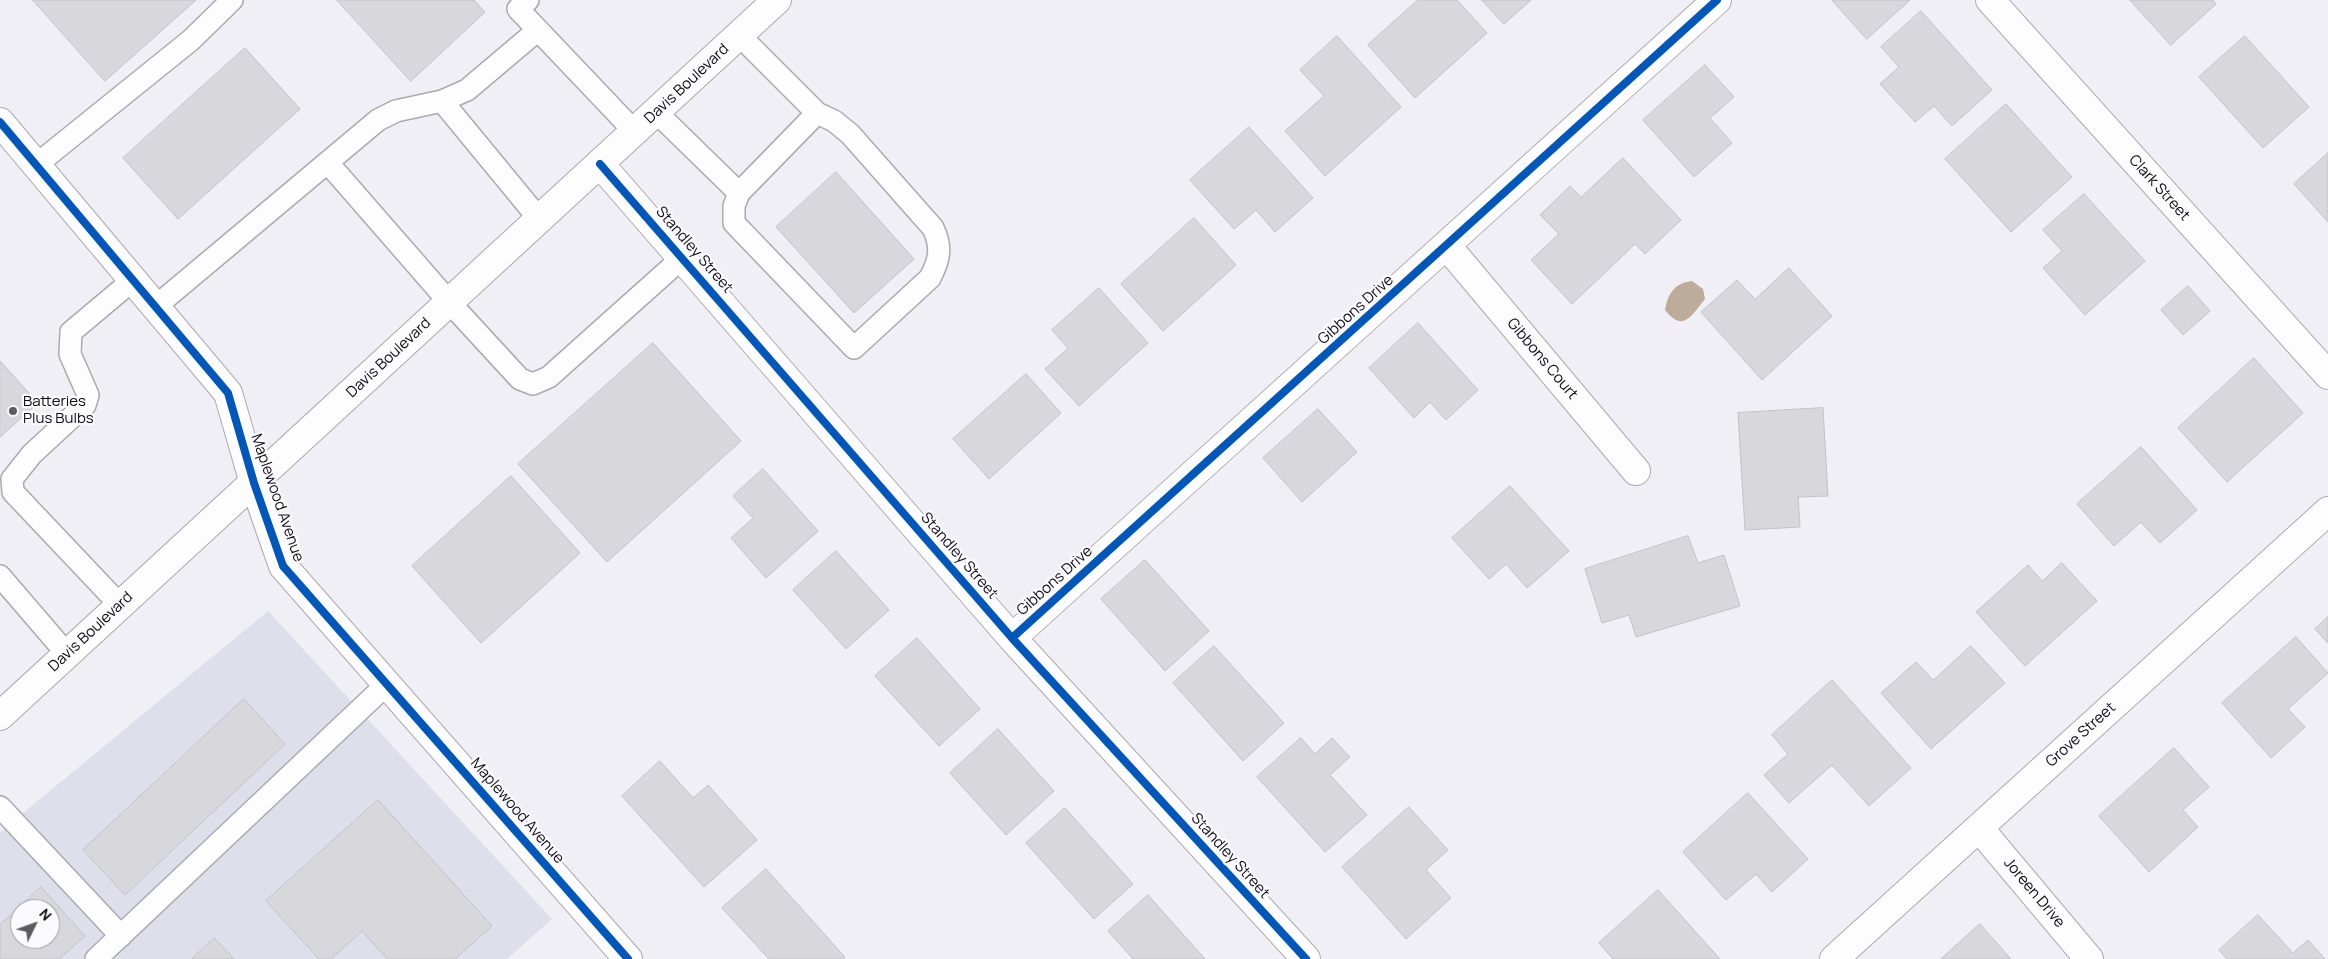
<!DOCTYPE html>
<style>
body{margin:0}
#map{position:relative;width:2328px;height:959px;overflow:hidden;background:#efeff5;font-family:Manrope,sans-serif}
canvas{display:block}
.north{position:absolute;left:10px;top:899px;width:50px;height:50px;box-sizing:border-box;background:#fafaff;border:1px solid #9b9ba0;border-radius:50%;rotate:48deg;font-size:14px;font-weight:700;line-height:20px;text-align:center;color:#0d0d11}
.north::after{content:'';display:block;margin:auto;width:18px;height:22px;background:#5c5c61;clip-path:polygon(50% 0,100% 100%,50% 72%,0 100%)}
</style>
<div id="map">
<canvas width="2328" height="959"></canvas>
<div class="north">N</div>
</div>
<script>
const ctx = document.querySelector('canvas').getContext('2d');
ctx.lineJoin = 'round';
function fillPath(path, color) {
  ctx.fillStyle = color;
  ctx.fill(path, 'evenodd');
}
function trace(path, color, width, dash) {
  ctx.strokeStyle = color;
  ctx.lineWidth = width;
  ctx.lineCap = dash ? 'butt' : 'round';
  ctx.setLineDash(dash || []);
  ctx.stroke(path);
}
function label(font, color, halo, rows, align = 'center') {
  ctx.font = font + ' Manrope,sans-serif';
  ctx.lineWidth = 4.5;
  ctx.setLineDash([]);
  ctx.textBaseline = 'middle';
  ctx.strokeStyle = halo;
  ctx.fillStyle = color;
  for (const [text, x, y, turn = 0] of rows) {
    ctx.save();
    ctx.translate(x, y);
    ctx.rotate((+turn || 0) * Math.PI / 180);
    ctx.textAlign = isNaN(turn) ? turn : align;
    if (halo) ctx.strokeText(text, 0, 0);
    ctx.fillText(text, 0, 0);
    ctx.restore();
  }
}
fillPath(new Path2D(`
 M268 611 552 919 507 959H0V832ZM20 909H50V939H20Z`), '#dfdfec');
fillPath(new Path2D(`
 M1692 281 1703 289 1705 299C1692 314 1684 334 1665 310 1668 294 1674 283 1692 281Z`), '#bdac9a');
const building = new Path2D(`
 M33 0H196L105 81Z
 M337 0H474L485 12 411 81Z
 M1418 0H1457L1487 33 1415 98 1368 45Z
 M1482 0H1531L1504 24Z
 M1832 0H1910L1867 39Z
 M2130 0H2213L2216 4 2171 45Z
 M1921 11 1992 90 1952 126 1934 106 1915 122 1880 84 1899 67 1881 47Z
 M1337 36 1401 107 1325 176 1285 131 1324 96 1300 70Z
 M2245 36 2309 107 2263 148 2199 77Z
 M245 48 300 109 178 219 123 158Z
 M1705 65 1734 97 1710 118 1732 143 1694 177 1643 120Z
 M2006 104 2072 177 2011 232 1945 159Z
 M1249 127 1313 198 1275 232 1256 210 1234 229 1190 180Z
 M2328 153V222L2294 184Z
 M1623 158 1681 220 1645 254 1635 244 1572 304 1531 260 1559 234 1540 215 1570 186 1581 197Z
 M836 172 914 259 854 313 776 227Z
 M2084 194 2145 261 2085 315 2043 268 2062 251 2043 230Z
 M1194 218 1236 265 1163 331 1121 284Z
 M1789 268 1832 316 1762 380 1701 312 1737 280 1755 299Z
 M2188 286 2210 311 2183 335 2161 310Z
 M1099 288 1148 343 1079 406 1045 369 1068 348 1052 330Z
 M1418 323 1478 390 1446 420 1430 402 1414 418 1369 368Z
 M653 343 741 441 607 562 518 464Z
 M2254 358 2303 413 2227 482 2178 428Z
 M0 361 38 403 0 437Z
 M1026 374 1061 413 989 479 953 439Z
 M1823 408 1828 496 1798 497 1800 527 1745 530 1738 413Z
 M1318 409 1357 452 1302 502 1263 458Z
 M2141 447 2197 510 2160 543 2141 522 2114 546 2077 504Z
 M763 469 818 531 766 578 731 538 753 518 733 496Z
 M511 476 580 553 481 643 412 566Z
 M1510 486 1569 551 1527 588 1506 564 1489 579 1452 538Z
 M1688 536 1698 563 1724 555 1740 606 1636 637 1629 615 1602 623 1585 569Z
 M836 551 889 610 846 649 793 590Z
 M1145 560 1209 631 1165 671 1101 599Z
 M2062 563 2097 601 2025 666 1976 612 2028 565 2042 581Z
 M2328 617V643L2315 629Z
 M2296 637 2328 673 2288 709 2305 727 2271 758 2222 703Z
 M917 638 980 709 939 746 875 676Z
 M1214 646 1284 723 1243 761 1173 683Z
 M1971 646 2005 683 1931 749 1881 693 1916 662 1933 680Z
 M1832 680 1911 768 1869 806 1832 765 1789 803 1764 775 1788 754 1772 735Z
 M244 699 285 744 125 895 83 850Z
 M998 729 1054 791 1006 835 950 773Z
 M1301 738 1315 754 1332 738 1350 757 1330 775 1367 815 1325 852 1257 777Z
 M2174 748 2209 787 2183 810 2198 827 2149 872 2099 816Z
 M660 761 693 798 708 785 757 840 704 887 622 796Z
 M1748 793 1808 859 1772 892 1756 874 1726 900 1683 852Z
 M378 800 492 926 455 959H387L362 931 331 959H319L266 901Z
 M1409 807 1448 850 1426 870 1451 898 1406 939 1342 867Z
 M1065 808 1133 884 1094 919 1026 843Z
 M766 869 845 957 842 959H769L722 908Z
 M41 887 85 936 59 959H0V925ZM20 909H50V939H20Z
 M1658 890 1720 959H1613L1599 943Z
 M1148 895 1205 959H1133L1108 931Z
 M2258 915 2293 953 2308 940 2325 959H2227L2219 950Z
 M1980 924 2011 959H1941Z
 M214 938 234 959H192Z`);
fillPath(building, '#d8d8dc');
trace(building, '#c1c1c6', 1);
const lane = new Path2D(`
 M528 0 518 9 635 132
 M739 35 817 113 834 121 850 134 933 228C942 247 940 259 930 278L854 348 734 223V206L739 193 817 113
 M442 101 540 220
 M656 112 739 193
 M328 163 450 303 520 379 533 384 549 377 682 258
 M36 165 191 40 232 0
 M155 307 378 120 396 111 442 101 467 90 538 30
 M0 576 67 654
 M120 605 13 492 12 479 32 454 85 405 88 395 70 354 71 332 133 280
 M0 807 121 936
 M96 959 387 684`);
const street = new Path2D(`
 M1990 0 2328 375
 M600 164 1012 638 1306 959
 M1447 246 1636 471
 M254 483 283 566 628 959
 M1012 638 1717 0
 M1979 828 2089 959
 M1834 959 2328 511`);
const secondary = new Path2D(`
 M0 122 228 393 254 483`);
const primary = new Path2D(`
 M0 716 777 0`);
trace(lane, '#aaaaaf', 24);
trace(street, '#aaaaaf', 30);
trace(secondary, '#aaaaaf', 30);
trace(primary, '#aaaaaf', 30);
trace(lane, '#fdfdfe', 21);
trace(street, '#fdfdfe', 28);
trace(secondary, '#fdfdfe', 28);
trace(primary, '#fdfdfe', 28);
trace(new Path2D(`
 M0 122 228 393 254 483 283 566 628 959
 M600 164 1012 638 1306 959
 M1012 638 1717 0`), '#0057b8', 8);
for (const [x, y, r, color] of [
 [13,411,5,"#5c5c61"]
]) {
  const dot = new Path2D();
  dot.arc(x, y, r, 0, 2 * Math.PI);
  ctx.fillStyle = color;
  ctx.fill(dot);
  trace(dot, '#fafaff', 2);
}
label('15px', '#0d0d11', '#fafaff', [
 ["Davis Boulevard",687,84,-43],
 ["Clark Street",2159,188,48],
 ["Standley Street",694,250,49],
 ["Gibbons Drive",1356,310,-42],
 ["Davis Boulevard",389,358,-43],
 ["Gibbons Court",1542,359,50],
 ["Maplewood Avenue",277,498,71],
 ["Standley Street",959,556,49],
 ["Gibbons Drive",1055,581,-42],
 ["Davis Boulevard",91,632,-43],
 ["Grove Street",2081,735,-42],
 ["Maplewood Avenue",517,811,49],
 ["Standley Street",1230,856,48],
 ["Joreen Drive",2034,893,50]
]);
label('15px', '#0d0d11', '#fafaff', [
 ["Batteries",23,402],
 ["Plus Bulbs",23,419]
], 'left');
</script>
